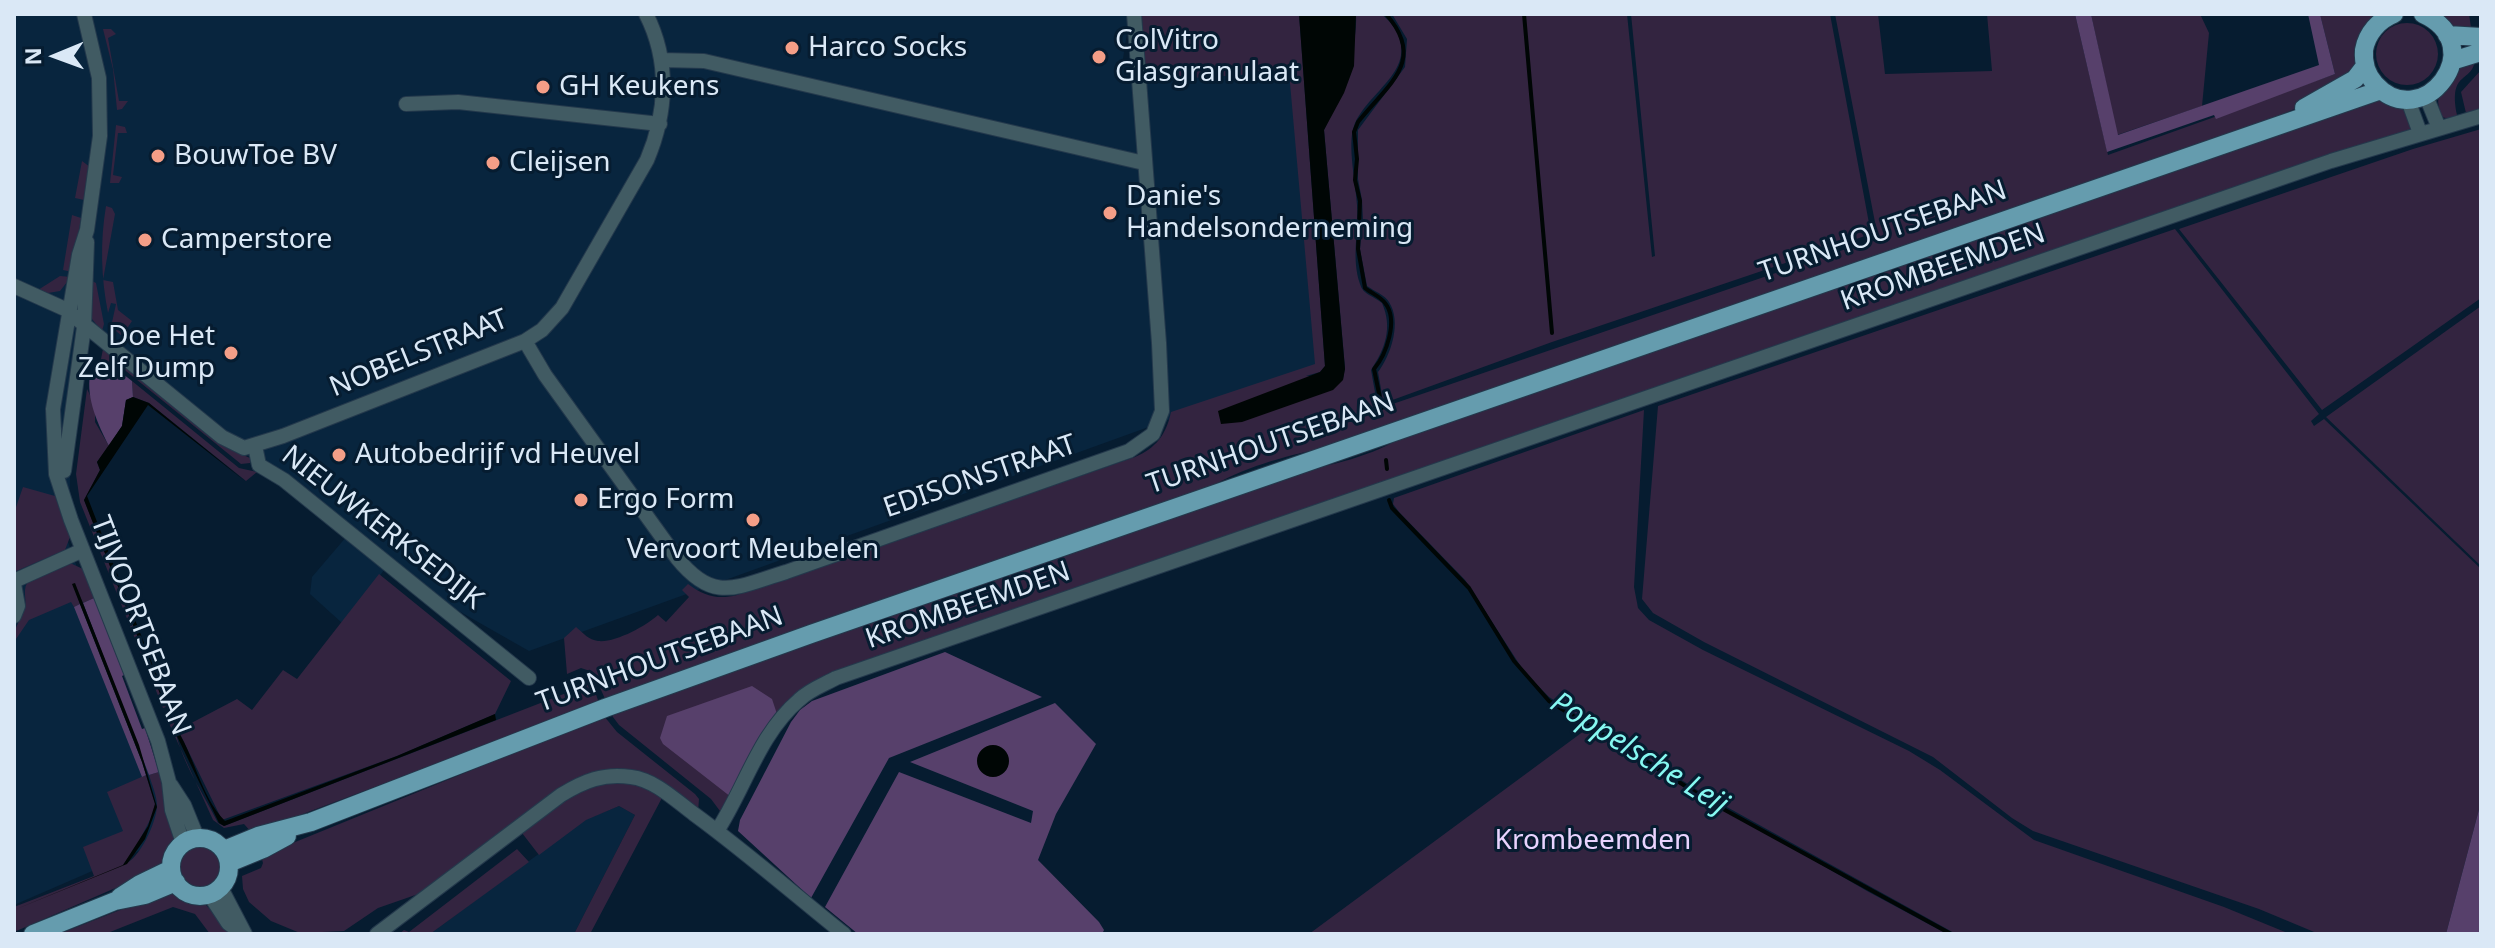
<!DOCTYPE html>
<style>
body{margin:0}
#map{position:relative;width:2495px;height:948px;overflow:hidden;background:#061c30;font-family:"Noto Sans",sans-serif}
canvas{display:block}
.frame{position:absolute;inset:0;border:16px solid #dae8f6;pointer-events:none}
.north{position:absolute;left:16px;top:16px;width:80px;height:80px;-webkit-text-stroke:6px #061c30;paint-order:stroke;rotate:269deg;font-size:22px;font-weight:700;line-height:32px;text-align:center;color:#dae8f6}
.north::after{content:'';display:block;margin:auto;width:28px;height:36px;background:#dae8f6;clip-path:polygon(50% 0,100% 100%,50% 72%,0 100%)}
</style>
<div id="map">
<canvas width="2495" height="948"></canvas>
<div class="frame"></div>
<div class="north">N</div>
</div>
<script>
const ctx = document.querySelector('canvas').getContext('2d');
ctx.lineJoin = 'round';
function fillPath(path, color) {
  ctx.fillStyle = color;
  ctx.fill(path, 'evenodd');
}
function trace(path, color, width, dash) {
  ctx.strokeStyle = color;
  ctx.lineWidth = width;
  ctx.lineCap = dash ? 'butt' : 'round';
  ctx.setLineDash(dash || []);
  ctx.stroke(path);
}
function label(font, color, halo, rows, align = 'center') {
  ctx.font = font + ' "Noto Sans",sans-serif';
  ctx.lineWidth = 6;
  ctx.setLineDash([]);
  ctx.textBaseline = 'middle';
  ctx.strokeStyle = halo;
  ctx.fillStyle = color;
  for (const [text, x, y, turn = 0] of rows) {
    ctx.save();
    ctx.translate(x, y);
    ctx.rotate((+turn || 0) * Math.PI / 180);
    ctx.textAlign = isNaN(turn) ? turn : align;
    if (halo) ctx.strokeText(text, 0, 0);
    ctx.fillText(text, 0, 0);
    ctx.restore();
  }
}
fillPath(new Path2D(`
 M14 14H1130L1122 65 1291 75 1320 365 529 651 385 569 342 623 310 594 312 577 347 536 88 327 73 386 68 542 173 836 14 905Z
 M619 806 635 815 574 934H430L586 819Z`), '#08253e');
fillPath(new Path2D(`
 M1142 14H1299L1325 366 1320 372 1306 376 1343 379 1345 368 1324 130C1339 100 1358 48 1356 14H1382C1386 19 1391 22 1394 27 1421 70 1367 91 1354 126 1347 144 1356 185 1357 205 1359 231 1351 258 1360 284 1363 295 1374 296 1382 303 1393 328 1385 349 1371 370L1378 409 1878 238 1835 14H1878L1885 74 1992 71 1987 14H2075L2108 155 2335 74 2320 14H2377L2357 68 2308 103 2267 121 1323 448C1282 457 1244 467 1207 489L606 701 593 672 581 668 567 674 564 638 576 627C583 633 589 640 598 641 615 643 646 626 658 615L666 622 689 597 682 590 688 584C704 596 718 600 737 595L1135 457C1156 448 1166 435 1171 412L1315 364 1289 72 1143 81Z
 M1392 14H1627L1652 257 1655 256 1631 14H1830L1871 234 1552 342 1387 402 1383 400 1378 372C1391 355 1402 322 1389 302 1385 295 1374 291 1367 286L1360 249 1363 221 1362 200 1358 179V130L1405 67 1407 39Z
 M2091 14H2200L2209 33 2202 106 2117 135Z
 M2434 14H2469L2472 34H2462Z
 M2376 54a31 31 0 1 1 62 0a31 31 0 1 1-62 0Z
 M103 29H111L116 34 108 38 119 101H128L122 109 117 110 113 69Z
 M2475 59C2473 84 2448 69 2457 115L2449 119 2442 117C2429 88 2452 71 2475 59Z
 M2481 70V111L2466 113 2461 92Z
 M2379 96 2407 109 2412 129 2409 132 799 694 731 797 723 815 711 799 619 725 610 713 1291 473C1332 465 1372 457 1407 434L1737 319 1951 249Z
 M116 125 125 127 127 133H118L113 175 122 177 119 183H110Z
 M2481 129V298L2322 410 2179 229 2413 149Z
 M82 161 90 167 84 200 75 198Z
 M106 206 112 208 115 214 103 280 113 282 118 310 132 321 122 336 111 327 116 304 111 303 108 313C101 277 100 242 106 206Z
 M72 215 81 218 72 272 63 270Z
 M2175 229 2319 414 2311 421 2314 426 2324 419 2481 569V802L2446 934H2319L2259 909 2033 831 2012 818 1933 757 1704 642 1653 613 1642 599 1658 406Z
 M60 276 71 277 60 291 48 293 38 290Z
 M92 281 96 283 104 324 102 331 92 319Z
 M2481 306V566L2326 417Z
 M103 349 225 447 250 458V463L241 464 121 367 100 364Z
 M132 381 239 468 257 472 246 481 149 403 133 397Z
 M87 389 95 405V422L109 446 97 462 100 470 84 500 164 703 169 706 163 708 80 502 76 474Z
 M1644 410 1634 587 1638 608 1649 620 1703 650 1909 751 1940 770 2034 840 2224 907 2290 934H1956L1707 796 1549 697 1525 673 1465 580 1399 512 1393 504 1394 498Z
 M23 487 55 496 70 537 65 550 14 572V513Z
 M70 563 83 569 94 598 83 603 73 583 80 604 74 607 71 602 29 620 14 642C14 625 19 625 24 610 28 600 22 593 27 583Z
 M379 574 511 681 495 714 397 756 222 820 178 730 237 699 252 710 283 670 297 679Z
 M592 683 599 703 252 833 244 824 224 828 213 820 167 719 174 716C174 752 202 790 218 823L224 826Z
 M604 716 617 732 695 794 699 799 698 812 667 787 596 772 577 778 565 785 424 892 378 908 344 931 300 933 271 921 249 902 243 889 242 876 261 868 263 863 261 856Z
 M1588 728 1633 756 1867 891 1947 934H1309Z
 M159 772 174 834 173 844 165 861 157 870 14 932V907L94 876 83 847 123 831 107 792 146 775 155 804 153 814 135 849 123 865C139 860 156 824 157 806 157 796 152 785 149 775Z
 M617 782 638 783 664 794 590 934H574L635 815 619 806 586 820 539 855 522 833 574 793 589 786Z
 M180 867a20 20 0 1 1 40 0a20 20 0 1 1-40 0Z
 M517 849 529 862 430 934H399L404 930 409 932Z
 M166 892 206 905 231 934H210L195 914 173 907 105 934H59Z`), '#332440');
fillPath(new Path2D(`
 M2075 14H2091L2118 135 2319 65 2308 14H2320L2335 74 2216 119 2214 115 2107 152Z
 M98 368 119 371 132 381 133 397 126 400 122 426 109 446C98 425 86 398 90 375Z
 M94 598 124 675 122 676 142 729 145 728 159 772 149 775 83 603Z
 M80 604 142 762 146 775 142 777 74 607Z
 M945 652 1042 697 889 758 811 898 738 831 740 820 791 722 800 710 812 701Z
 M752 686 772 699 777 714 731 797 663 744 660 738 667 716Z
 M1055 703 1096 744 1056 814 1038 860 1099 922 1104 930 1102 934H858L825 907 899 772 1031 823 1033 811 910 762Z
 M2481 802V934H2446Z`), '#57406b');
fillPath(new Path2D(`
 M1299 14H1356L1354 66 1344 93 1324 130 1345 369 1343 380 1333 390 1242 422 1221 424 1218 411 1320 372 1325 366Z
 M133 397 149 403 245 481 148 405 87 496 167 702 164 704 84 500 100 470 97 462 122 426 126 400Z
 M75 583 139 745 157 807 145 839 127 864 14 910 123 865 148 826 155 804 142 762 72 584Z
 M495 714 496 720 224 826 219 823 173 728 174 725C194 753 200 796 225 821L397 756Z
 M977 761a16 16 0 1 1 32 0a16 16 0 1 1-32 0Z`), '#000605');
trace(new Path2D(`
 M1524 14 1552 333
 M1382 408 1374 369C1386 355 1399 320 1385 303 1381 297 1371 293 1365 288L1358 249 1360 201 1355 180 1357 159 1354 132 1358 122C1388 84 1427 61 1386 14
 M1386 460 1387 469
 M1389 500 1392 508 1469 588 1514 661 1549 701 1714 804 1951 934`), '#000605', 4);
const minor = new Path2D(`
 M84 14 99 78 100 136 87 230 79 255 53 409 56 474 71 520 158 741 169 782 172 810 183 843
 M662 60 704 61 1144 163
 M2426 96 2439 128
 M2408 100 2420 133
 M406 104 458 102 660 124
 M14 286 65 309 222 437 244 448 283 436 525 341 542 330 562 308 647 160C667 113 670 61 646 14
 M525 341 545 375 677 558C714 604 736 587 786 572L1129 451 1153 434 1162 411 1159 343 1134 14
 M255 446 259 465 284 480 529 678
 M64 471 84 327 87 242
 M14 581 83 550
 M14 584 18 606 14 616
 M171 785 184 805 197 837
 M717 831C745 788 759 734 799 700 809 690 823 685 836 678L2331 161 2481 116
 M221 888 245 934
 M209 894 228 923 243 934
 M377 934 561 795C584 781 603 773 631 777 655 780 675 800 694 814 746 852 794 894 844 934`);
const major = new Path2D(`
 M2394 14C2379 20 2367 33 2364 50 2363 63 2367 75 2375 84 2422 136 2493 46 2423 14
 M2447 35 2481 37
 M2452 61 2481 52
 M2304 108 2355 79 2365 66
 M171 867a29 29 0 1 1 58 0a29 29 0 1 1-58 0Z
 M224 850 258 836 311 822 605 708 811 634 2381 90
 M229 863 263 849 287 836
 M120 897 140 884 171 869
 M33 934 115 901 145 895 176 882`);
trace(minor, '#24394c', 16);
trace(major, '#24394c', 20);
trace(minor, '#415b63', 14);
trace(major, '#659cae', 18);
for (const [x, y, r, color] of [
 [792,48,8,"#f49e87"],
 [1099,57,8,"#f49e87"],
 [543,87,8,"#f49e87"],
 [158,156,8,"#f49e87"],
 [493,163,8,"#f49e87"],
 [1110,213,8,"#f49e87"],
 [145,240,8,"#f49e87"],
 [231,353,8,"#f49e87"],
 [339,455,8,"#f49e87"],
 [581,500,8,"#f49e87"],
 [753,520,8,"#f49e87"]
]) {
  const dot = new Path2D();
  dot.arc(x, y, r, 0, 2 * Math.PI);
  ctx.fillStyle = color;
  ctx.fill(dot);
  trace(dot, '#061c30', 3);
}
label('28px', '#dae8f6', '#061c30', [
 ["ColVitro",1115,41],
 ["Glasgranulaat",1115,73],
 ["Harco Socks",808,48],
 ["GH Keukens",559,87],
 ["BouwToe BV",174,156],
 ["Cleijsen",509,163],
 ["Danie's",1126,197],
 ["Handelsonderneming",1126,229],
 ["Camperstore",161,240],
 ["Doe Het",215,337,"right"],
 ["Zelf Dump",215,369,"right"],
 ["Autobedrijf vd Heuvel",355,455],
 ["Ergo Form",597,500],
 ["Vervoort Meubelen",753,550,"center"]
], 'left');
label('28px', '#dae8f6', '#061c30', [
 ["TURNHOUTSEBAAN",1883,232,-19],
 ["KROMBEEMDEN",1943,268,-19],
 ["NOBELSTRAAT",419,354,-22],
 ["TURNHOUTSEBAAN",1271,444,-19],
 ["EDISONSTRAAT",980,477,-19],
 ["NIEUWKERKSEDIJK",382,528,38],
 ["KROMBEEMDEN",968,606,-19],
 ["TIJVOORTSEBAAN",140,626,69],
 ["TURNHOUTSEBAAN",660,660,-20]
]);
label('28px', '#e9d3fe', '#061c30', [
 ["Krombeemden",1593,841]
]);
label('italic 30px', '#86f8f1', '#061c30', [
 ["Poppelsche Leij",1639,754,32]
]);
</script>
